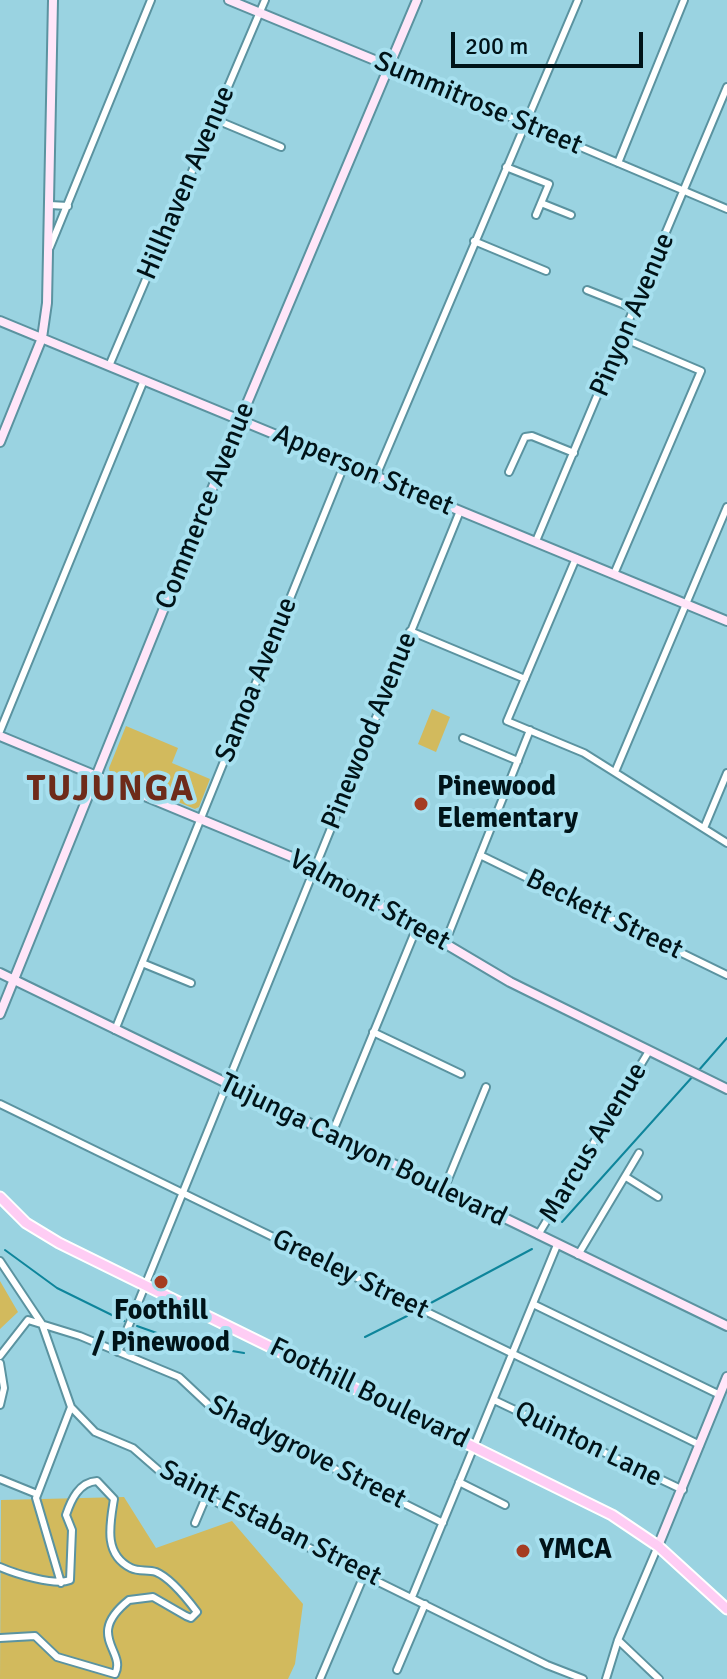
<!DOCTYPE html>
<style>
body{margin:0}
#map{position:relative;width:727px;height:1679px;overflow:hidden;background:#9ad3e1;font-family:Signika,sans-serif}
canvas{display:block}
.scale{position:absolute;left:451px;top:32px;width:192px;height:36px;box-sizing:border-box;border:4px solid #001318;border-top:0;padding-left:10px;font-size:24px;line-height:28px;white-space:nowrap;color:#001318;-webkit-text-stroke:6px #a7e0ef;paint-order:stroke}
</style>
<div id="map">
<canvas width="727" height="1679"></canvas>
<div class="scale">200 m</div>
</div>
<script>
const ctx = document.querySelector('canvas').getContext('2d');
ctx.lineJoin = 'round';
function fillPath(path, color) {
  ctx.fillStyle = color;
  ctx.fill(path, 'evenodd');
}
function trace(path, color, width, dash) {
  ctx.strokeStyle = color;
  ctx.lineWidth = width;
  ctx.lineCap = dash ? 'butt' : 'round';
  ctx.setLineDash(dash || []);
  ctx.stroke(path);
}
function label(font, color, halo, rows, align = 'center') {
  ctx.font = font + ' Signika,sans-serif';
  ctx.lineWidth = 8;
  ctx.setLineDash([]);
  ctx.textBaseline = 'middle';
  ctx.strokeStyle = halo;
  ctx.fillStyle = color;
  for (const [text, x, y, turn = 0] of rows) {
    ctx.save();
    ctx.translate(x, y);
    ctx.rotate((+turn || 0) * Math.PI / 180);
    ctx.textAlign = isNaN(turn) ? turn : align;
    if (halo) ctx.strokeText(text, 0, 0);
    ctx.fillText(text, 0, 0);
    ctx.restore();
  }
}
fillPath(new Path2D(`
 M432 709 450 717 436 752 418 744Z
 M126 726 178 748 172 763 210 779 199 807 195 809 110 774 109 768Z
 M0 1281 18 1312 0 1329Z
 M124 1497 156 1548 232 1521 303 1604 295 1664 288 1679H0L1 1500Z`), '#d2ba5d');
trace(new Path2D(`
 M699 1070 727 1038
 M562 1222 694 1075
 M5 1250 57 1288 124 1321
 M427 1305 532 1249
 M137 1326 185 1343 244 1353
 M365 1337 407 1316`), '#0e859b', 2);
const street = new Path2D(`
 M389 66 727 209
 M214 119 281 147
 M618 163 684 0
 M506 167 549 184 536 215
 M541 203 571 215
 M50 205 68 206
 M474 241 546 271
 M50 247 151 0
 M587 290 635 309
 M109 366 265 0
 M509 472 525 437 532 436 574 453
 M376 476 578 0
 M536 541 727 87
 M576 558 507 721 584 753 727 843
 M614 574 701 371 623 338
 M410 631 525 679
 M0 731 144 380
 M463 738 518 761
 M615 772 727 507
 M704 828 727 773
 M480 855 727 975
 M445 943 530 730
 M142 963 191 983
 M115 1030 345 463
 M373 1032 461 1074
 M0 1104 700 1445
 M331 1136 417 927
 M626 1177 658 1197
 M444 1189 486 1087
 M538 1235 649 1051
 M578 1255 639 1153
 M0 1261 42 1324 71 1407 95 1432 133 1448 164 1475 206 1497 547 1665 583 1679
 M533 1304 720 1395
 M118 1352 460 511
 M0 1356 28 1320 80 1336 179 1377 211 1407 443 1523
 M0 1363 4 1388 0 1405
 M494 1400 683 1490
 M0 1479 37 1494
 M459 1482 505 1505
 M195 1523 206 1497
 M0 1567C16 1574 55 1586 70 1580L72 1530 66 1515C71 1500 79 1482 97 1481L114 1499C110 1524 103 1554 131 1568 139 1572 148 1569 156 1572 171 1578 188 1600 197 1612L191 1618 186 1616 153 1597 129 1600C84 1636 127 1651 115 1674L57 1657 35 1636 0 1638
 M61 1583 36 1498 71 1407
 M412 1597 557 1245
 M618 1640 659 1679
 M397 1670 425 1604
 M320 1679 365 1573
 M606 1679 618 1640 658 1546`);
const secondary = new Path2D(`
 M229 0 389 66
 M0 321 727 621
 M0 442 42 338 47 303 53 0
 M0 736 316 867 510 982 727 1089
 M0 973 727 1326
 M0 1014 240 420 417 0
 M658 1546 727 1377`);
const primary = new Path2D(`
 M0 1197 26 1223 59 1243 612 1515 658 1546 727 1609`);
trace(street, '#5b93a0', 10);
trace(secondary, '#5b93a0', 12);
trace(primary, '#fff', 13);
trace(street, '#fff', 6);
trace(secondary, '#ffe6f9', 8);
trace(primary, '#fecdf4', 9);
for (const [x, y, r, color] of [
 [421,804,8,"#a53c22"],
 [161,1282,8,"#a53c22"],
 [523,1551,8,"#a53c22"]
]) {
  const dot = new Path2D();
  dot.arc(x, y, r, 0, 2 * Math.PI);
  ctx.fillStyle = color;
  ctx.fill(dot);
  trace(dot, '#a7e0ef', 3);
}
label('28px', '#001318', '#a7e0ef', [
 ["Summitrose Street",478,104,23],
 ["Hillhaven Avenue",187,183,-67],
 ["Pinyon Avenue",633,315,-67],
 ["Apperson Street",363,471,23],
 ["Commerce Avenue",206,506,-68],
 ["Samoa Avenue",257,680,-68],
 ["Pinewood Avenue",370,731,-68],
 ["Valmont Street",369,901,29],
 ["Beckett Street",604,915,26],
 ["Marcus Avenue",594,1143,-59],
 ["Tujunga Canyon Boulevard",363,1151,26],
 ["Greeley Street",350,1275,26],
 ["Foothill Boulevard",369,1394,26],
 ["Quinton Lane",588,1445,26],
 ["Shadygrove Street",307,1453,27],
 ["Saint Estaban Street",270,1524,27]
]);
label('bold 28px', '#001318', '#a7e0ef', [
 ["Pinewood",437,788],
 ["Elementary",437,820],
 ["Foothill",161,1312,"center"],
 ["/ Pinewood",161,1344,"center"],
 ["YMCA",539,1551]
], 'left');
ctx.letterSpacing = '2px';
label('bold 36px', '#6e2b1a', '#a7e0ef', [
 ["TUJUNGA",111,791]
]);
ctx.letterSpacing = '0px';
</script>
